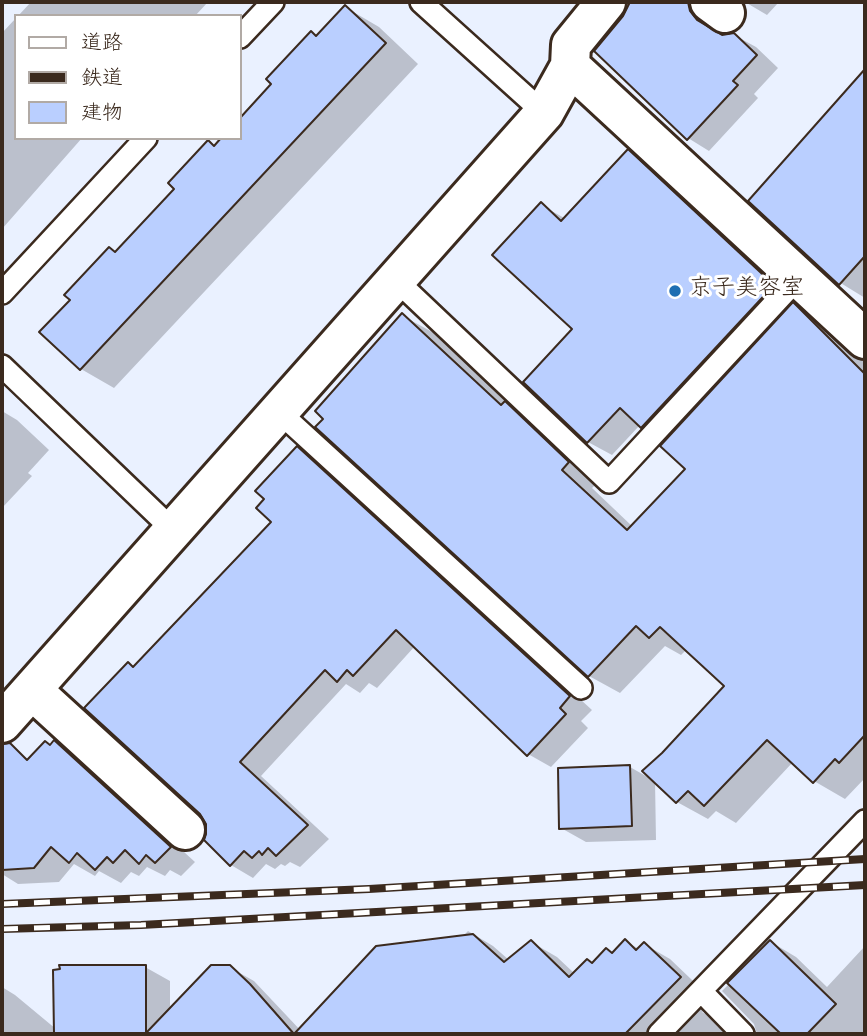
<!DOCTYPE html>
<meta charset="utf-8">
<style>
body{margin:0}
#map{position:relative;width:867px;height:1036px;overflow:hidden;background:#eaf1ff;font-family:Dekko,"Klee One",sans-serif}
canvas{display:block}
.frame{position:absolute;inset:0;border:4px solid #3b2a1e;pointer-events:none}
.legend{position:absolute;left:14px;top:14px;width:228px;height:126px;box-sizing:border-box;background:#fff;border:2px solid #b1aaa5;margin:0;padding:9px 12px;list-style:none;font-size:21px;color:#3b2a1e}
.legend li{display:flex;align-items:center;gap:14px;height:35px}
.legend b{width:35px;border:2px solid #b1aaa5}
</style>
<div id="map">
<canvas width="867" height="1036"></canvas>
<div class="frame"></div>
<ul class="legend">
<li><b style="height:9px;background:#fff"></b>道路</li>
<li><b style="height:9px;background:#3b2a1e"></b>鉄道</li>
<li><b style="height:19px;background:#bacfff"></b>建物</li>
</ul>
</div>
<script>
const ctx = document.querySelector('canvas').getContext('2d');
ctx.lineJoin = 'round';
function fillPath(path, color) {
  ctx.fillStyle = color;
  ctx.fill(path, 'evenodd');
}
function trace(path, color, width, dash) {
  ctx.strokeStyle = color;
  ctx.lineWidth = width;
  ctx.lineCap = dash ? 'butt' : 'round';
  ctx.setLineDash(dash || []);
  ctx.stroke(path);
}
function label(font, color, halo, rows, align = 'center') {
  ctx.font = font + ' Dekko,"Klee One",sans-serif';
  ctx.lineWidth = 6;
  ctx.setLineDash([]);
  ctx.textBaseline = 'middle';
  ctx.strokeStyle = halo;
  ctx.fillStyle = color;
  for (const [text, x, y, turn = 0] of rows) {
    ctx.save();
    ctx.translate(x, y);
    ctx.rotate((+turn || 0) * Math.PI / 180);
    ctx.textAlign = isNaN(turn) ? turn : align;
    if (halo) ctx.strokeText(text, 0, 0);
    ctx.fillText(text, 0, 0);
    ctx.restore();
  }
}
fillPath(new Path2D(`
 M31 2H208L195 16H18Z
 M633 2H713L711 24 718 34 722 36 734 35 756 47 778 68 754 94 758 98 709 151 688 138 624 17Z
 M745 2H779L767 15Z
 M345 7 379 27 418 64 114 388 81 369 116 253 176 189 208 142 215 147 240 138V121Z
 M16 18V138H82L2 229V33Z
 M863 75 865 76V298L839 282Z
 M628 152 652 165 797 299 792 304 825 323 865 360V778L845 799 814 781 793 762 736 823 716 811 708 819 677 802 655 780 656 840 586 842 561 828 630 767 651 779 663 754 726 686 687 649 681 655 665 646 620 693 589 676 403 316 434 333 514 409 536 421 599 481 592 488 633 527 687 468 667 441 640 425 612 455 588 442 574 329 541 205 566 219Z
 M2 411 17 420 49 450 28 473 32 476 2 508Z
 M297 448 320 461 592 710 581 721 588 728 551 767 528 754 415 646 377 688 369 683 360 693 346 684 261 776 329 839 300 867 290 862 285 866 281 864 275 869 266 864 253 878 231 865 206 840 208 824 128 664 135 668 273 522Z
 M55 742 80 757 195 862 181 876 170 870 165 876 147 867 139 876 131 872 121 883 99 871 95 876 74 864 59 882 18 884 2 874V770L18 753 30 760Z
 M468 931 493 946 509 960 531 942 557 957 575 974 613 954 625 941 639 949 644 944 670 959 713 1000 702 1012 727 1027 734 1034H369Z
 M771 942 796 957 827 987 865 946V1034H757L754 1024 722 991Z
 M145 967 170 981V1010L229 967 254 981 303 1033 79 1034 55 1020Z
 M2 987 15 995 62 1034H2Z`), '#0003');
const building = new Path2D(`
 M630 2H688L690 11 697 20 722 35 734 33 757 55 733 81 738 85 687 140 594 51 623 16Z
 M345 5 386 43 80 370 39 332 70 300 64 295 109 247 115 252 174 189 168 183 208 140 214 146 221 138H240V118L271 84 266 79 311 31 316 36Z
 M865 69V256L839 285 748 201Z
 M628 149 774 285 641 428 620 408 587 443 523 382 572 329 492 255 541 202 561 221Z
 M793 302 865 374V735L839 763 835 759 813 783 767 740 704 806 688 791 676 803 642 771 662 753 724 686 660 627 649 638 636 626 588 677 315 427 323 419 315 411 402 313 501 405 505 401 569 462 562 470 627 530 685 469 660 446Z
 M297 446 570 696 560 708 566 714 527 756 396 630 353 676 347 670 337 682 325 670 240 762 308 825 276 856 268 848 262 855 259 851 252 858 244 851 230 866 204 840 206 834V824L200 814 84 708 128 662 133 667 271 522 256 508 264 499 255 491Z
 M54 740 171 847 155 863 146 855 139 864 125 850 113 863 107 857 95 870 77 853 69 863 51 847 34 868 2 870V744L10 743 27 760 45 741 50 745Z
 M630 765 632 826 559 829 558 768Z
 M473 934 504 962 531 940 569 977 587 959 592 963 606 948 612 953 625 939 636 950 644 942 681 977 625 1034H54L53 970 60 969 59 965H146V1033L211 965H230L250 984 294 1034 376 946Z
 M770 940 836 1004 807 1034H781L727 983Z`);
fillPath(building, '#bacfff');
trace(building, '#3b2a1e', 2);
const lane = new Path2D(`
 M421 2 544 113
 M240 37 273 2
 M396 280 609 482 799 277
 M2 293 146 138
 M2 366 173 530
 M278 411 581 688
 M701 991 743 1034
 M659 1034 865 821`);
const street = new Path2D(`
 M710 2 725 13
 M570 66 865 339
 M32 690 185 830
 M2 723 544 113 570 66 571 45 606 2`);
trace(lane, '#3b2a1e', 26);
trace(street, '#3b2a1e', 44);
trace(lane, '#fff', 21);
trace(street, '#fff', 38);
const rail = new Path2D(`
 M2 904 369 889 865 859
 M2 929 141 925 865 885`);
trace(rail, '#3b2a1e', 8);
trace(rail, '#fff', 5, [16]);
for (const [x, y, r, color] of [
 [675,291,7,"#1f6fb2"]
]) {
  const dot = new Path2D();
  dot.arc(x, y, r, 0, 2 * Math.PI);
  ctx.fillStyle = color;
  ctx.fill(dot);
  trace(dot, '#fff', 2.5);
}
label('23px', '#3b2a1e', '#fff', [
 ["京子美容室",689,291]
], 'left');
</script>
